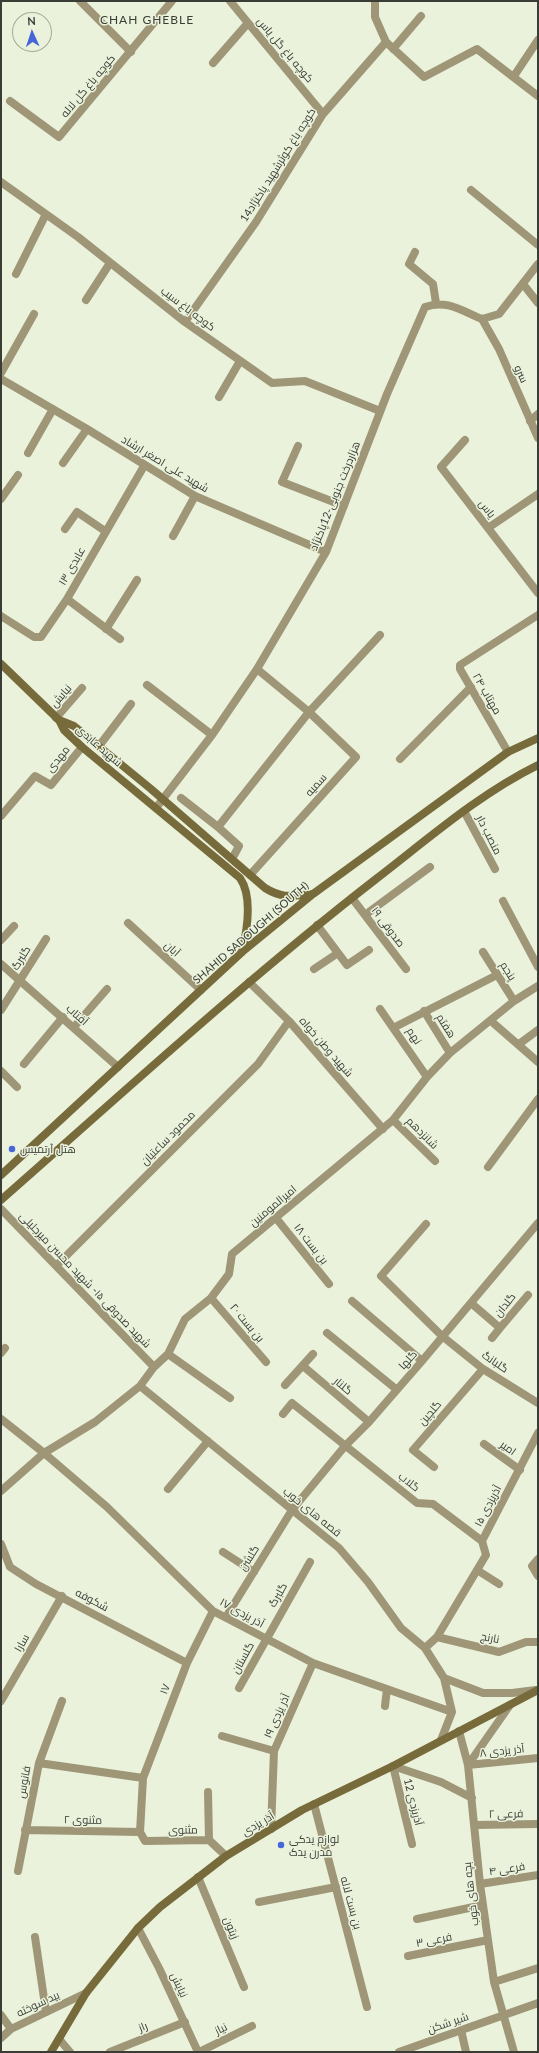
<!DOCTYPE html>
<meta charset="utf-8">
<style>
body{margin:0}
#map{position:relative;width:539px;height:2053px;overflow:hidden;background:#eaf2dc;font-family:Lato,sans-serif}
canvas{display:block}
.frame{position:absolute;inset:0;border:2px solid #3a3d35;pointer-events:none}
.north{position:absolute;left:12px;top:12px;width:40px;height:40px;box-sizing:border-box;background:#eaf2dc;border:1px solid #a4aa99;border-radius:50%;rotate:357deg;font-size:11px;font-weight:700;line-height:16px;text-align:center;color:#3a3d35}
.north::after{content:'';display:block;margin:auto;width:14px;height:18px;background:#4766da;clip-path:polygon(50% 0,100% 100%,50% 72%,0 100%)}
</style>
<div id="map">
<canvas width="539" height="2053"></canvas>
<div class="frame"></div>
<div class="north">N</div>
</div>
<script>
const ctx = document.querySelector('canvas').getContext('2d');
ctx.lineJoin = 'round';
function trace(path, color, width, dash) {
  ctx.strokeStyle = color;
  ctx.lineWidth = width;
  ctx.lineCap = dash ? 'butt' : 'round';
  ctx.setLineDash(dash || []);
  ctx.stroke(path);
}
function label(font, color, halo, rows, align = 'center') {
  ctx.font = font + ' Lato,Cairo,sans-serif';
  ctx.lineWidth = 3;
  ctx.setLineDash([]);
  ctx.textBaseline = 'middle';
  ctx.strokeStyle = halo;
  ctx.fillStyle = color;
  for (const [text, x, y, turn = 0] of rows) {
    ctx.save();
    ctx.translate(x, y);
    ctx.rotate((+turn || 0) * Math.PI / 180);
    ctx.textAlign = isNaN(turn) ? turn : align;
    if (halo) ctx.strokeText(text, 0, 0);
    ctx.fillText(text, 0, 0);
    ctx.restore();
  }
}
trace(new Path2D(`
 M80 1 131 52
 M230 1 323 114
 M386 42 424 77 477 49 538 96
 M393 49 421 16
 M213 63 248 23
 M514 76 538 40
 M10 101 59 137 172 1
 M1 182 78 237 185 322 272 383 305 381 380 411
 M471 190 538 245
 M415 252 409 264 433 284 436 303
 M16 274 46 214
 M523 284 538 303
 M86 300 110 263
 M482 319 499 349 538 438
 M185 322 256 222 323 114 386 42 375 17V1
 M1 373 34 314
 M1 379 87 429 195 496 326 552
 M219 397 240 361
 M530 421 538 414
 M465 440 441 467 538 593
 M298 446 282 482 344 506
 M28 453 53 409
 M63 463 87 429
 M1 499 18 475
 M488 528 538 494
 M65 529 77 512 105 531
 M173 536 195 496
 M67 599 120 639
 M1 616 34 637H41L67 599 144 466
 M106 629 137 580
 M147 685 212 735
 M56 718 82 688
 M99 746 131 704
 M508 752 460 669V665L538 615
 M400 759 471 687
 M181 798 218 827
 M156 808 212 735 257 669 326 552 387 394 425 307C447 299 462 311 482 319L499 314 538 264
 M464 811 495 869
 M1 816 35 776 51 785 82 747
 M232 859 239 846 218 827 309 712 257 669
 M250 875 356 757 309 712 380 635
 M352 898 406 969
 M503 901 538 967
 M365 915 430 867
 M128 923 201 990
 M317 925 347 965 369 950
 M1 940 14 926
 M483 952 514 1001
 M1 964 118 1067
 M314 969 338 953
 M249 982 289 1021 383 1129
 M380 1009 427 1077
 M1 1010 46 939
 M424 1011 450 1053
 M491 1021 538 1062
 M74 1027 107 989
 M395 1027 497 975
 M519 1044 538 1030
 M24 1064 63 1017
 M1 1071 17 1087
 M393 1120 435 1161
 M488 1167 538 1099
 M1 1209 154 1367
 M276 1218 329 1284
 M426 1224 381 1276 442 1336 483 1369 538 1403
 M57 1265 258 1064 289 1021
 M211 1298 266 1362
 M352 1301 422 1361
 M471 1303 500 1328 528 1295
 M327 1333 396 1389
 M492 1338 500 1328
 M1 1353 5 1348
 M168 1354 230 1398
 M303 1366 369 1422
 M285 1385 313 1354
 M140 1386 339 1548 368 1582 401 1628 425 1648 444 1678 452 1712 441 1740
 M283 1414 292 1403 417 1503 433 1504 482 1541
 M1 1419 44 1453 107 1507 213 1611 313 1663 452 1712
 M484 1444 520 1470
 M434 1467 413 1450 483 1369
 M168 1489 208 1441
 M1 1491 44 1453 95 1422 140 1386 154 1367 168 1354 185 1319 211 1298 229 1274 232 1254 393 1120 427 1077 450 1053 514 1001 538 986
 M1 1544 10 1567 36 1584 187 1663
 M223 1552 254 1572
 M538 1559 532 1566 538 1576
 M477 1570 499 1584
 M226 1617 292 1510 345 1446 369 1422 422 1361 538 1223
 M437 1637 499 1652 526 1642H538
 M425 1648 437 1637 486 1555 482 1541 538 1433
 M444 1678 483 1693H512L536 1690
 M239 1688 310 1562
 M1 1701 62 1596
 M385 1706 387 1689
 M459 1731 468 1765 480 1884 494 1982 514 2052
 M222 1736 274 1751
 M39 1763 143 1778 140 1832
 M468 1765 510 1705
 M468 1765 538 1758
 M393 1766 441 1782 472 1798
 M393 1766 412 1844
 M143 1778 187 1663 213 1611
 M208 1792 209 1840
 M314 1804 367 2007
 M475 1825 538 1824
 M271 1829 274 1751 313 1663
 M25 1830 140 1832
 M140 1832 145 1841 209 1840 226 1856
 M18 1871 39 1763 62 1701
 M198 1877 244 1987
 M480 1884 538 1875
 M259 1902 336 1887
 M417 1919 483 1905
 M138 1928 159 1968 198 2052
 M35 1937 46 2012
 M408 1956 488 1940
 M494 1982 538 1968
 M1 2015 11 2029
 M461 2030 466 2052
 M1 2038 11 2029 86 1993
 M59 2039 70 2052
 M110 2052 185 2022
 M199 2052 252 2026
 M399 2052 538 2003`), '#9e9676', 8);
trace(new Path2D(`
 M1 664 59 720 64 730 82 747 240 878C253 897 247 931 242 952
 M59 720 74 726 151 789 265 888C283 899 292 896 312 894
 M1 1175 242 952 313 894 508 752 538 738
 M1 1200C125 1091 246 980 376 879 428 839 479 794 538 765
 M51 2052 86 1993 138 1928 160 1907 226 1856 302 1810 393 1766 538 1690`), '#786b3b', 8);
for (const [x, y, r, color] of [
 [12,1149,4,"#4766da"],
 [281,1845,4,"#4766da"]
]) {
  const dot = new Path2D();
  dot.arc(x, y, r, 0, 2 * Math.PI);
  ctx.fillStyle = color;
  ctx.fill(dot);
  trace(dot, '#eaf2dc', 1.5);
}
label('11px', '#3a3d35', '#eaf2dc', [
 ["کوچه باغ گل یاس",285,50,50],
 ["کوچه باغ گل لاله",88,86,-50],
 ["کوچه باغ کوثرشهید پاکنژاد14",278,165,-58],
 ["کوچه باغ سیب",188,309,37],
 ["سرو",521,374,66],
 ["شهید علی اصغر ارشاد",165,464,31],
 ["هزاردرخت جنوبی-12پاکنژاد",335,496,-68],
 ["یاس",487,509,52],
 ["عابدی ۱۳",72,566,-60],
 ["مهتاب ۲۴",487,694,60],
 ["نیایش",61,696,-49],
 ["شهید عابدی",99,746,41],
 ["مهدی",58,759,-51],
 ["سمیه",316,785,-48],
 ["منصب دار",489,835,63],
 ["صدوقی ۱۹",388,927,53],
 ["SHAHID SADOUGHI (SOUTH)",251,933,-41],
 ["آبان",172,949,42],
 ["گلبرگ",21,958,-58],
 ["پنجم",508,971,58],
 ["آفتاب",77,1015,42],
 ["هفتم",446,1026,58],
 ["نهم",414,1036,57],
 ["شهید وطن خواه",326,1047,49],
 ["شانزدهم",422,1133,45],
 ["محمود ساعتیان",168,1138,-45],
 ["امیرالمومنین",273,1206,-40],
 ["بن بست ۱۸",311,1244,52],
 ["شهید صدوقی ۱۵- شهید محسن میرجلیلی",85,1280,46],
 ["گلدان",505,1305,-51],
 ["بن بست ۲۰",247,1323,50],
 ["گلها",408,1360,-48],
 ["گلبانگ",495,1362,34],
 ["گلنار",343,1386,40],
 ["گلچین",430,1413,-49],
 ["امیر",508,1448,35],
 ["گلاب",409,1482,38],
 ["۱۵ آذریزدی",488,1506,-62],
 ["قصه های خوب",312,1512,39],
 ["گلشن",249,1558,-58],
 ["گلبرگ",278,1595,-60],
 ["شکوفه",92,1600,28],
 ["آذر یزدی ۱۷",242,1613,29],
 ["نارنج",490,1638,10],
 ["سارا",22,1643,-60],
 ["گلستان",243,1658,-61],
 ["۱۷",165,1689,-69],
 ["آذر یزدی ۱۹",277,1716,-66],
 ["۸ آذر یزدی",502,1751,-6],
 ["فانوس",24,1782,-79],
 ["آذریزدی 12",413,1802,76],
 ["فرعی ۲",506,1814,-1],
 ["مثنوی ۲",83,1820,1],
 ["آذر یزدی",258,1824,-31],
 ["مثنوی",183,1830,-1],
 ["فرعی ۴",507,1869,-9],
 ["بچه های خوب",471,1894,-97],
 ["بن بست لاله",351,1903,75],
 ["زیتون",231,1928,68],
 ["فرعی ۳",434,1940,-11],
 ["نیایش",179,1985,65],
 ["بید سوخته",38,2004,-25],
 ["شیر شکن",448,2023,-19],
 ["راز",143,2027,-22],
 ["نیاز",221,2029,-26]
]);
label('11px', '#3a3d35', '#eaf2dc', [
 ["هتل آرتمیس",20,1149],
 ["لوازم یدکی",289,1839],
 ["مدرن یدک",289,1852]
], 'left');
ctx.letterSpacing = '1px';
label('12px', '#3a3d35', '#eaf2dc', [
 ["CHAH GHEBLE",147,20]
]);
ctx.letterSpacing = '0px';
</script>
